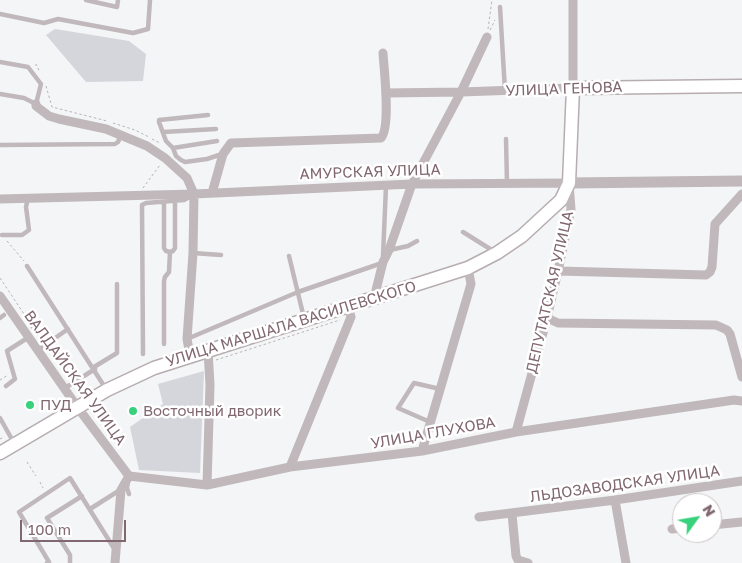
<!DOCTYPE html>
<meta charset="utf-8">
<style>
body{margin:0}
#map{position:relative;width:742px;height:563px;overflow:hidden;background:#f3f5f6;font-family:"Golos Text",sans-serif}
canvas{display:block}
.north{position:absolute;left:672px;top:493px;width:50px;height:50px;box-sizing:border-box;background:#fff;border:1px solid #cdc3c6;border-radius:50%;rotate:58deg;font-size:14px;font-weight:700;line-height:20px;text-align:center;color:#816870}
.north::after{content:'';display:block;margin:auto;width:18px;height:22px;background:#38d17c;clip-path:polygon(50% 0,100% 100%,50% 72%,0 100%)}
.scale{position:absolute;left:20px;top:520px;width:106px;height:22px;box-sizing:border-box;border:2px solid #816870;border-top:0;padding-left:6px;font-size:15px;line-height:18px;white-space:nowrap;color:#816870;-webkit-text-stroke:4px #fff;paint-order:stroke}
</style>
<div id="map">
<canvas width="742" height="563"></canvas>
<div class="north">N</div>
<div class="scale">100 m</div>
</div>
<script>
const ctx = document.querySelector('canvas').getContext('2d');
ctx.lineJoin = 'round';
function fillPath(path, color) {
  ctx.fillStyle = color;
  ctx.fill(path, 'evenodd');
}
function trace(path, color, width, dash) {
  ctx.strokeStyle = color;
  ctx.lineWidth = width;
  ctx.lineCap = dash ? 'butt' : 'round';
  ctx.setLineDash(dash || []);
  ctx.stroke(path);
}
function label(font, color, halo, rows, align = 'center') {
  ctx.font = font + ' "Golos Text",sans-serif';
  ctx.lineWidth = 5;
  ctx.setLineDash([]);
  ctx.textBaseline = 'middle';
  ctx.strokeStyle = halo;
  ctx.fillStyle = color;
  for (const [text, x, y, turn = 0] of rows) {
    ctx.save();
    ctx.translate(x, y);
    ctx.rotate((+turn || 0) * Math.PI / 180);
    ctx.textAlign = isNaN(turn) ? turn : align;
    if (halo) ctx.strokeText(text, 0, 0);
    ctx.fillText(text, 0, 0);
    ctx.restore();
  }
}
fillPath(new Path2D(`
 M55 29 129 41 146 54 143 81 86 82 46 35Z
 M204 371 200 473 139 470 130 427 163 404 158 384Z`), '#d4d6dc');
const secondary = new Path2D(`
 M0 453 107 390 154 368 468 268 497 253 522 236 561 200 569 183 573 88 742 86`);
trace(secondary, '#b7adb0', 15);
trace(new Path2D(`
 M488 29 492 0
 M490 30 495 20
 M35 65H37L39 71
 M46 86 52 107 107 121
 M113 123 135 130 149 137
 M152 139 160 143
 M143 188 160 165
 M7 241 24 261
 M0 278 26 317
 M216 360 340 320
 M0 380 8 375
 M0 439 4 437
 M27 462 36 476
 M40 482 43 488`), '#b9b3b5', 1, [2.5, 2.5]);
trace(new Path2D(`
 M86 0 117 7 118 0
 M500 7 505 91
 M0 14 44 23 58 19 133 33 148 29 150 0
 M0 62 28 67 41 84 36 104 24 98 0 94
 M208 115 159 120V122L166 141 173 148 176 156 181 160 185 162 207 159 222 154
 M163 132 216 129
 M506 139 507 183
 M0 145 115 144 118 142 121 135
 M173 148 217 141
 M164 202V248L166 251 170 252
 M463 232 495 252
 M2 235H22L29 230 26 207 28 198
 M390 250 408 246 417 241
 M193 253 221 255
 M289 256 304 318
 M383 256 386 186
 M27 266 106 389
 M0 318 4 315
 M30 323 46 343
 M187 339 298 292 382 263
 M164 344V281L165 277 169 272 170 252 173 251 175 248V201
 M38 350 68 329
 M143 354 142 205 146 203 184 200 193 195
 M94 367 117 353V284
 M6 386 15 379 7 351 29 337
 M65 388 95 369
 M0 418 14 443
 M430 422 398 408 414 383 440 389
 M128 482 127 488 129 494
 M90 509 120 490
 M47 563 49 562 19 512 70 478 115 550
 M70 563V555L47 518 82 496`), '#c0b8bb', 4.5);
trace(new Path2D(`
 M386 93 461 92 573 88V0
 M36 104V106L49 116 59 119 106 129 147 146 165 158 187 178 194 194 193 253 187 339 190 355
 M212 193 223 154 231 143 381 138C391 127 384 69 383 53
 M0 199 194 194 412 184 569 183 571 209 558 271 547 318 516 432
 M558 271 706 275 710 272 712 267 715 224 742 194
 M0 296 78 408 129 476
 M378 297 376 290 383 262 389 250 412 184 461 92 487 37
 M547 318 558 323 716 325 727 330 730 334 742 377
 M422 451 471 284 468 268
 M290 467 351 317 348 306
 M129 476 207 485 290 467 422 451 516 432 734 400 742 401
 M207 485 210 385 208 350
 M615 500 626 563
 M512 514 516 556 518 560 528 563
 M479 517 615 500 742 481
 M712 525 742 522
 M672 529 682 528
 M115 563 121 490 129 476`), '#c0b8bb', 9);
trace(new Path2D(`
 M569 183 742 181`), '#c0b8bb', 11);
trace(secondary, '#fff', 12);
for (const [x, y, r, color] of [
 [30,405,5,"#38d17c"],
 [133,411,5,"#38d17c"]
]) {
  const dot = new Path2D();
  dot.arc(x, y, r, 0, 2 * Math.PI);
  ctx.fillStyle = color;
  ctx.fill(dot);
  trace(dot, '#fff', 2);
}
label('15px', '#816870', '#fff', [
 ["УЛИЦА ГЕНОВА",564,89,-2],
 ["АМУРСКАЯ УЛИЦА",370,172,-2],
 ["ДЕПУТАТСКАЯ УЛИЦА",550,292,-77],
 ["УЛИЦА МАРШАЛА ВАСИЛЕВСКОГО",291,324,-17],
 ["ВАЛДАЙСКАЯ УЛИЦА",75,378,54],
 ["УЛИЦА ГЛУХОВА",433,433,-10],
 ["ЛЬДОЗАВОДСКАЯ УЛИЦА",625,484,-8]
]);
label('15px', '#816870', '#fff', [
 ["ПУД",40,405],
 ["Восточный дворик",143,411]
], 'left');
</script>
